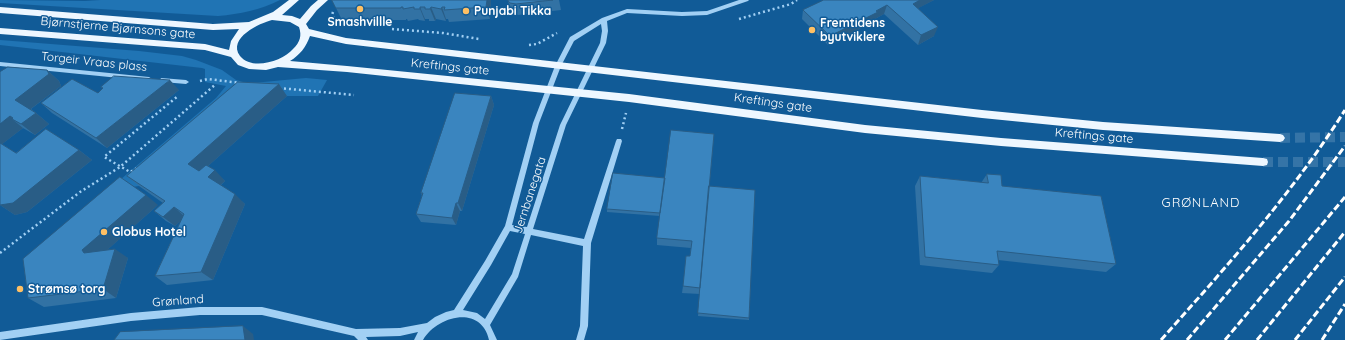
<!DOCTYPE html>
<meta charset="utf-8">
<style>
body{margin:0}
canvas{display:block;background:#115b97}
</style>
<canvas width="1345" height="340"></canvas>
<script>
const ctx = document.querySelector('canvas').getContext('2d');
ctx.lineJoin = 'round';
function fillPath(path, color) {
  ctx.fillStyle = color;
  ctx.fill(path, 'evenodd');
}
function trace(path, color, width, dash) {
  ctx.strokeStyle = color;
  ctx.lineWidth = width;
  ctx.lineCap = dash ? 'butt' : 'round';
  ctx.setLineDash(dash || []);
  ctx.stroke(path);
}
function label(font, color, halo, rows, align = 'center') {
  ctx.font = font + ' Quicksand,sans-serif';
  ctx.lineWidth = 3;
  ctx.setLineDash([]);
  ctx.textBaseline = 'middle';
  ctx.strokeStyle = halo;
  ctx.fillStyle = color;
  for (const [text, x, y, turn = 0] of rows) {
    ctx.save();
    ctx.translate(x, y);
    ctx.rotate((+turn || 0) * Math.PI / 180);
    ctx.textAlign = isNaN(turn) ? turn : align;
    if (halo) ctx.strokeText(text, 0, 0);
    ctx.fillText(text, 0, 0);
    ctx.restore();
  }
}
fillPath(new Path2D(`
 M0 0 85 1 101 0H280C260 10 240 14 218 16L0 3Z
 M0 40 139 51 182 56 196 60 222 70 236 80 243 82 253 83 306 78 327 80 318 96H287L139 186 132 187 120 180 216 98 226 86 205 82V69L202 68 0 45Z`), '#2074b4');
trace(new Path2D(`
 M1280 138 1345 137
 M1263 162H1345`), '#3574a7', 10, [10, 5]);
trace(new Path2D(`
 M333 12 332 15 336 22H338
 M739 19 791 4 797 0
 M392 29 443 33 479 39
 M529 45 537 44 557 33
 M200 81 208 79 240 83
 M279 88 354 95
 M622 129 626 113
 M137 168 130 172 104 157 178 96
 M0 253 80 192 120 167 216 84`), '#a2d0f4', 2.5, [2, 3]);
fillPath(new Path2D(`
 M739 0H749L748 1 707 15 682 16 627 13 607 21 608 31 606 43 566 125 533 229 584 239 616 141 617 139H621L622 141 591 243 588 326 584 340H576L580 326 583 246 531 235 518 277 490 325 497 340H489C481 304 437 316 423 340H414L418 332 400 336 366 337 368 340H358L354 336 262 315H200L131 321 0 340V332L131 313 200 307H262L356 329 400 328 427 323 435 317 446 312 454 310 485 261 505 226 533 123 555 66 570 37 602 18 627 9 682 12 707 11ZM601 24 602 31 600 43 560 125 527 227 512 225 539 123 561 66 574 41ZM510 231 525 234 512 274 485 319 477 313 463 310 491 265Z
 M0 62 149 77 152 79 149 81 0 66Z
 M161 78 186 80 189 82 186 84 163 82 160 80Z`), '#a2d0f4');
fillPath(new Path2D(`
 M289 0H299L282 15 292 16 300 19 311 6 318 0H328L317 10 306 24 309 29 346 38 982 110 1103 122 1280 134 1283 135 1285 138 1283 141 1280 142 1103 130 982 118 346 44 310 36C306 47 300 55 290 61L347 66 629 94 865 125 1001 138 1263 158 1267 159 1268 162 1267 165 1263 166 1001 146 865 133 629 102 347 72 278 67 266 70 249 69 238 65 231 57 205 50 0 34V28L205 44 229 50 231 41 239 29 213 30 0 13V7L213 24 249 22 273 12ZM272 20 290 22 299 27C302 36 300 42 293 49 283 61 252 71 240 56 227 38 260 23 272 20Z`), '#eef7ff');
trace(new Path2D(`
 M1161 340C1227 266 1292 194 1345 110
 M1187 340 1289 221 1345 146
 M1225 340 1345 197
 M1257 340 1345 232
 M1295 340 1345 277
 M1322 340 1345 304`), '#fff', 3, [7, 3]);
fillPath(new Path2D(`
 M332 0H491L490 19 449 22 448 19H446V21L436 19 435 21H429V19H425V21L419 20 418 19 408 21 407 19H406V20H342Z
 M508 0H559L561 10 518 15 513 13 510 10Z
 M824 0H934L918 8 934 36 918 45 884 14 875 19V21L828 45 802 19 803 10Z
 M47 70 59 81 61 86 31 109 36 113 49 124 35 135 23 128 2 144 16 153 79 150 92 160 27 212 15 215 0 205V72Z
 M101 87 179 90 107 148 52 113 41 103 98 93 103 89Z
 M287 96 208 166 225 181 221 185 245 204 213 280 167 285 155 276 181 220 175 226 166 221 154 211 163 203 139 186 127 176Z
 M491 96 494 105 462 211H460L456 225 421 222 416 214 422 196 421 193Z
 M987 174 1002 186 1116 264 1106 272 998 260 999 265 992 273 920 265 915 186 920 176 981 183Z
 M709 186 749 318V320L698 316 700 294 682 293 683 286 690 256 691 248 657 245V238L660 216 607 212V209Z
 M158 205 107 250 128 258 116 298 44 307 28 298Z`), '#3272a4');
fillPath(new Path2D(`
 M487 0H491L490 19 486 7Z
 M920 0H934L909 13 913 4Z
 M887 5 884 14 875 19V21L828 45 830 36Z
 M420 7 425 19V21L420 9Z
 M431 7 436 19 435 21 430 9Z
 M442 7 446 19V21L441 9Z
 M938 27 934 36 918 45 921 35Z
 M47 70 59 81 61 86 28 111 15 100Z
 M170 80 179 90 107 148 96 138Z
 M279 84 287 96 199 174 188 164Z
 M491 96 494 105 462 211 458 203Z
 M36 113 49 124 35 135 21 124 12 119 23 128 1 145 0 144V124L10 116 21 124Z
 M79 150 92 160 27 212 15 215 0 205Z
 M215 170 225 181 218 187 208 177Z
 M235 194 245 204 213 280 201 272Z
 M146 195 158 205 96 260 84 253 82 250Z
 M456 203 460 211 456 225 452 218Z
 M174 207 185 217 175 226 163 217Z
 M115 249 128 258 116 298 103 289Z
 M243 326 253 334 254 340H245Z`), '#295d86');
const building = new Path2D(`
 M332 0H487L486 7 444 10 445 7H442L441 9 431 7 430 9H425V7H420V9H414V7L403 9V7H401V8H336Z
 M508 0H553L516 4 510 3Z
 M824 0H920L913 4 938 27 921 35 887 5 876 11 878 12 830 36 803 10Z
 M8 67 47 70 49 74 15 100 36 113 21 124 12 119 13 118 10 116 0 124V72Z
 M114 76 170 80 96 138 41 103 72 79 98 93 103 88 101 87Z
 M238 82 279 84 188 164 199 171 206 165 215 170 208 177 235 194 201 272 155 276 184 214 174 207 163 217 154 211 165 201 127 176Z
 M455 93 491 96 458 203H456L452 218 416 214 423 193H421Z
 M46 129 79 150 13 203 0 205V143L16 153Z
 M671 130 714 134 700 288 683 286 686 256H690L692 241 657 238Z
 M613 173 665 178 660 213 607 209Z
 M987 174 1001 175 1002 186 1101 196 1116 264 997 251 999 265 925 257 920 176 988 183Z
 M120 177 146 195 82 250 84 253 115 249 103 289 28 298 23 259Z
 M709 186 755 190 749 318 698 313Z
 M243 326 245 340H114L120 332Z`);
fillPath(building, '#3a85bf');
trace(building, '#295d86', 1);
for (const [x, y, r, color] of [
 [360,9,4,"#ffc064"],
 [466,11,4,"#ffc064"],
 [812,30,4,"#ffc064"],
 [104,232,4,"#ffc064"],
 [20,289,4,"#ffc064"]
]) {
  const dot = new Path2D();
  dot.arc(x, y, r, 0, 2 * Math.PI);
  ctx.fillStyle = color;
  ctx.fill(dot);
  trace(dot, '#115b97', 1.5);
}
label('bold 12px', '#fff', '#115b97', [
 ["Punjabi Tikka",474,11],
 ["Smashvillle",360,22,"center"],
 ["Fremtidens",820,23],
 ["byutviklere",820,37],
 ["Globus Hotel",112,232],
 ["Strømsø torg",28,289]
], 'left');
label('12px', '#fff', '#115b97', [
 ["Bjørnstjerne Bjørnsons gate",118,28,5],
 ["Torgeir Vraas plass",94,62,6],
 ["Kreftings gate",450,67,6],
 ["Kreftings gate",773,103,8],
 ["Kreftings gate",1094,136,5],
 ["Jernbanegata",530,195,-72],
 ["Grønland",178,301,-4]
]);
ctx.letterSpacing = '1px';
label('13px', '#fff', '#115b97', [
 ["GRØNLAND",1201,203]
]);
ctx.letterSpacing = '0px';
</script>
